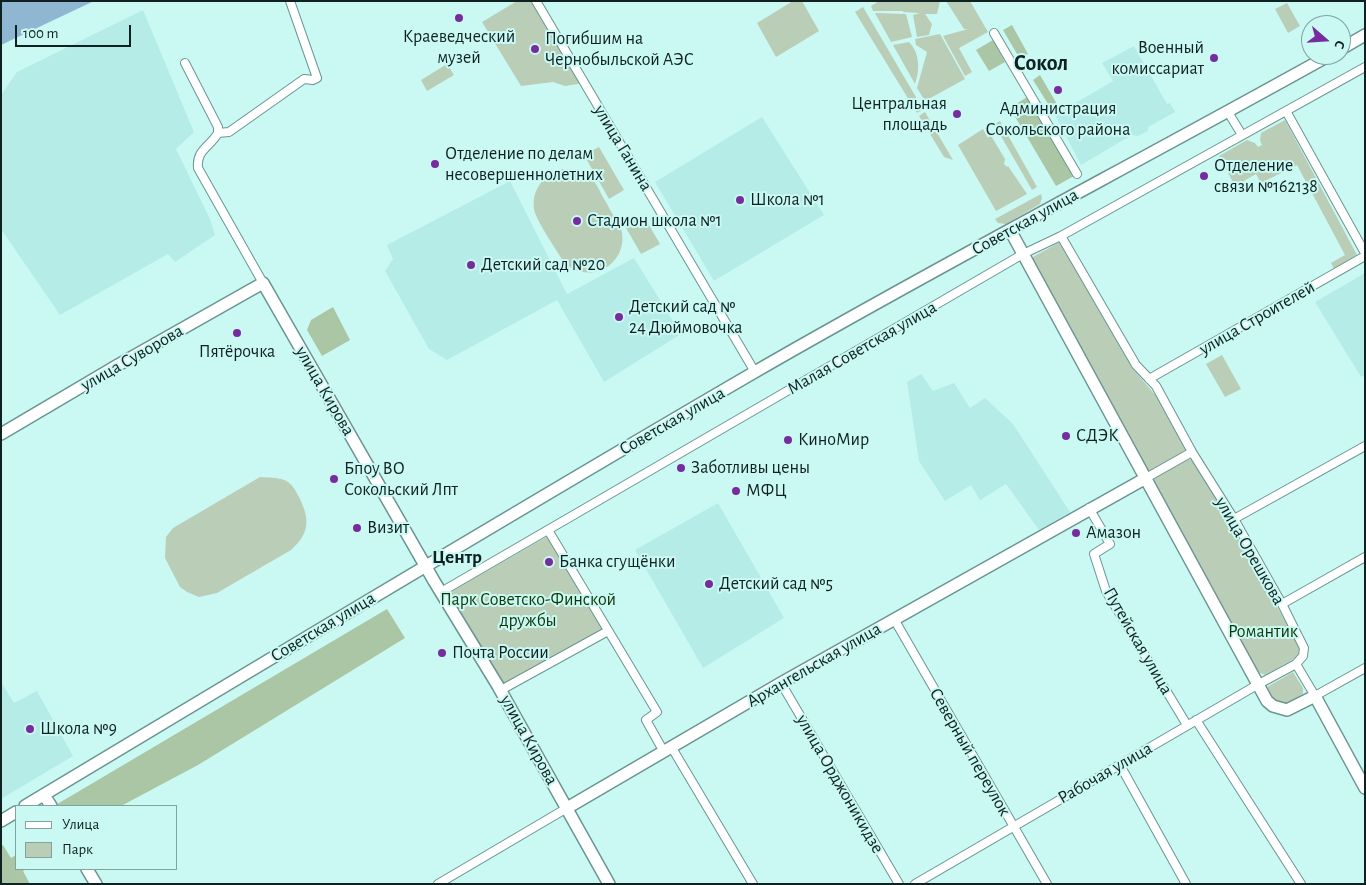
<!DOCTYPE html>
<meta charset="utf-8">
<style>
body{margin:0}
#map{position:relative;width:1366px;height:885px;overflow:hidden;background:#caf9f4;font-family:"Alegreya Sans",sans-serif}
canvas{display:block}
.frame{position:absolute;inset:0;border:2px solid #0f2120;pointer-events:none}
.legend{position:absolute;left:15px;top:805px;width:162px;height:65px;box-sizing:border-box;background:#caf9f4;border:1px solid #7fa39f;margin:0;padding:6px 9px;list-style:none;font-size:15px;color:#0f2120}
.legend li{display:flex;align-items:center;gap:10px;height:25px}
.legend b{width:25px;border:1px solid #7fa39f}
.north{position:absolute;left:1301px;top:15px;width:50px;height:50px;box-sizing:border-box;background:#caf9f4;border:1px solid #7fa39f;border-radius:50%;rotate:109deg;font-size:14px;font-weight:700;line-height:20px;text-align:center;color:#0f2120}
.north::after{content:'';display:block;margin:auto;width:18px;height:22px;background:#762c9e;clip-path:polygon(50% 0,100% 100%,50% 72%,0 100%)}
.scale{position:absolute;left:15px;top:25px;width:116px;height:22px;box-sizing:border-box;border:2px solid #0f2120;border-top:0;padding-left:6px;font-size:15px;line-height:18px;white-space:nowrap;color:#0f2120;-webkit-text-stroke:4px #caf9f4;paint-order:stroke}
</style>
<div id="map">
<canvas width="1366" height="885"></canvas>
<div class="frame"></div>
<ul class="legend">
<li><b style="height:6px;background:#fff"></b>Улица</li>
<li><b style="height:14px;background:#bacdb6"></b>Парк</li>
</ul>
<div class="north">С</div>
<div class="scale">100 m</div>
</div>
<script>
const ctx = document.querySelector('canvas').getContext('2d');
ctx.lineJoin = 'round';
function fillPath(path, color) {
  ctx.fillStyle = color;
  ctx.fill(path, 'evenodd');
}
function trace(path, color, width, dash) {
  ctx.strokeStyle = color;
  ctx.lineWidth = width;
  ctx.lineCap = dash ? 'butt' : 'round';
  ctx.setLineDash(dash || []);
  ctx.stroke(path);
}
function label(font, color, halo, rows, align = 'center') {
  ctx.font = font + ' "Alegreya Sans",sans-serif';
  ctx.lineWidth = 4;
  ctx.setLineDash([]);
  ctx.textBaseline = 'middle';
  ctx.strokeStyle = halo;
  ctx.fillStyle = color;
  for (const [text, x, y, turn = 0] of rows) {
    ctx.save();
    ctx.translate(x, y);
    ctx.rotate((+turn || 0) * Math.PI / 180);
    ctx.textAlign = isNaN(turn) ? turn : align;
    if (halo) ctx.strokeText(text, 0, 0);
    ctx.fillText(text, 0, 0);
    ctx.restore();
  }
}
fillPath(new Path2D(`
 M143 10 194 132 176 149 210 219 215 235 175 262 168 254 60 315 1 229V95L17 72Z
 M1134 46 1167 104 1170 103 1175 112 1148 127V131L1138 136 1132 135 1081 165 1055 115 1113 81 1102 63Z
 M762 117 824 215 714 281 655 182Z
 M510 181 567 294 634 258 681 334 604 382 557 300 447 360 429 349 385 271 393 259 387 245Z
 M1365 273V375L1361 377 1315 302Z
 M921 374 933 391 954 383 970 408 985 398 1013 424 1070 512 1039 530 1006 484 980 500 971 485 945 501 919 461 907 382Z
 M718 503 784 618 703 668 635 550Z
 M1 682 14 703 37 691 73 756 1 799Z`), '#b5ece7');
fillPath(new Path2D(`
 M517 1H536L584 83 565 86 553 82 521 86 482 22Z
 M793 1H802L819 31 776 57 757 23Z
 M879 1H940L937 14H925L932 24 929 35 917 37 913 15 920 13 903 12V11H873L871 6Z
 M946 1H970L988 32 959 48 972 72 965 76 943 36 968 29H964Z
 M1287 3 1300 26 1288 33 1275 9Z
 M863 7 923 109 917 113 855 12Z
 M875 13 906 14 912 37 891 42Z
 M940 34 965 79 925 101 917 88 927 52 916 45 915 39Z
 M909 42C920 53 920 70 915 84L893 45Z
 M447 64 454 75 427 91 421 80Z
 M925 112 953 160 944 157 919 116Z
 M1285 120 1357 255 1334 269 1331 263 1345 255 1297 165 1261 183 1256 174 1235 186 1219 156 1247 140 1255 143 1258 147 1262 145 1260 140 1261 133Z
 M1000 121 1037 187 1032 190 994 124Z
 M983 129 988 138 990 134 1005 159 1004 164 1007 167 1008 166 1027 194 996 211 958 145Z
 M599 147 624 190 609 199 584 155Z
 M563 169C574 169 584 172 592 179 598 185 601 195 606 202 610 211 617 220 621 229 627 248 614 269 594 272 582 274 571 270 563 261 555 248 540 226 535 213 529 192 544 173 563 169Z
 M1041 194 1042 198 1040 204 1006 224 998 223 995 219Z
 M643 215 660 244 641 254 625 226Z
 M1060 242 1133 369 1157 397 1186 449 1184 454 1148 473 1031 258Z
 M1222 355 1241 389 1225 397 1206 364Z
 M1189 459 1195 462 1301 649 1299 656 1265 675 1258 672 1153 482 1155 477Z
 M260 477C268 478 277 477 284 480 292 483 295 490 299 497 310 519 310 533 291 550L217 593 199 597 187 592 180 587 165 558 166 537 173 528Z
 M548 536 604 631 503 685 447 594Z
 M1293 672 1303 688V694L1282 707 1275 705 1267 687Z`), '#bacdb6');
fillPath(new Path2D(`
 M1012 25 1028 54 1020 59 1003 30Z
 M993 40 1005 62 989 71 976 50Z
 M1040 75 1061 111 1055 115 1033 80Z
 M1027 97 1074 176 1056 186 1010 108Z
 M333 307 350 340 322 356 307 330 311 320Z
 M387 609 405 638 198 765 121 806H54Z
 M3 845 11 858 16 855V869H26L23 871 30 884H1V846Z`), '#aac6a4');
fillPath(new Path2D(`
 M1 1H94L1 45Z`), '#90b7d1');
const street = new Path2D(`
 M536 1 755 372
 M994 33 1077 174
 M185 63 218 127V133
 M1286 111 1365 253
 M1228 112 1242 135
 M218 133 229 132 304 79 313 80 317 78 290 1
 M218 133C210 147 196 150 198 168L263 283
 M1149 379 1365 256
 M1146 478 1192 452
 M1089 508 1110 544 1094 554 1106 591 1187 725
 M1234 519 1365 446
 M548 530 657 712 646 720 664 752
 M441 592 1023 254 1061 236 1365 67
 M1282 604 1365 557
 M894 619 1047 884
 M1296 664 1315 696 1365 668
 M781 683 899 884
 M501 690 608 631
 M1196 720 1301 884
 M672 748 753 884
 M1120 765 1186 884
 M438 884 567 808
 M915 884 1257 685 1296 664 1303 656 1304 648 1282 604 1234 519 1192 452 1156 386 1136 365 1061 236`);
const secondary = new Path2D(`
 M1341 49 1365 35
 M1010 230 1267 701 1273 706 1287 710 1315 696 1365 788
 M1 434 118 365 263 283 434 581 498 686 609 884
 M44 795 51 806
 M25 806C267 661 509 515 753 373 943 263 1138 162 1330 55
 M567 808 781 683 1146 478
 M1 821 16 812
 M87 869 96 884`);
trace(street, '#6a9591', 10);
trace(secondary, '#6a9591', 14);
trace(street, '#fff', 8);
trace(secondary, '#fff', 11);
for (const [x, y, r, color] of [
 [459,18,5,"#762c9e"],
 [535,49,5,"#762c9e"],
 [1214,58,5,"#762c9e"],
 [1058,90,5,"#762c9e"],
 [957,114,5,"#762c9e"],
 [435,164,5,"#762c9e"],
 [1204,176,5,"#762c9e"],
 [740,200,5,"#762c9e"],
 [577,221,5,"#762c9e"],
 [471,265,5,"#762c9e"],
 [619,317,5,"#762c9e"],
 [237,333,5,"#762c9e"],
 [1066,436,5,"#762c9e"],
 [788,440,5,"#762c9e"],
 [681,468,5,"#762c9e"],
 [334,479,5,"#762c9e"],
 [736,491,5,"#762c9e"],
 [357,528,5,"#762c9e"],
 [1076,533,5,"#762c9e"],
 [549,562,5,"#762c9e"],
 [709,584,5,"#762c9e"],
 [442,653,5,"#762c9e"],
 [30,729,5,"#762c9e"]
]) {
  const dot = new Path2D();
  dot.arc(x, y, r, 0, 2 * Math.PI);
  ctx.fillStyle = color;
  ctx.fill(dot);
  trace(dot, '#caf9f4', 2);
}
label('18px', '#0f2120', '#caf9f4', [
 ["Краеведческий",459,37,"center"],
 ["музей",459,58,"center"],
 ["Погибшим на",545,39],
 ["Чернобыльской АЭС",545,60],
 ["Военный",1204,48,"right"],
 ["комиссариат",1204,69,"right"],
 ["Центральная",947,104,"right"],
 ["площадь",947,125,"right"],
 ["Администрация",1058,109,"center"],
 ["Сокольского района",1058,130,"center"],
 ["Отделение по делам",445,154],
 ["несовершеннолетних",445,175],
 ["Отделение",1214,166],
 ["связи №162138",1214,187],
 ["Школа №1",750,200],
 ["Стадион школа №1",587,221],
 ["Детский сад №20",481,265],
 ["Детский сад №",629,307],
 ["24 Дюймовочка",629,328],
 ["Пятёрочка",237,352,"center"],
 ["СДЭК",1076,436],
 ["КиноМир",798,440],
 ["Заботливы цены",691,468],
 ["Бпоу ВО",344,469],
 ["Сокольский Лпт",344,490],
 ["МФЦ",746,491],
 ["Визит",367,528],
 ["Амазон",1086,533],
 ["Банка сгущёнки",559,562],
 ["Детский сад №5",719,584],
 ["Почта России",452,653],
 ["Школа №9",40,729]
], 'left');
label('18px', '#0f2120', '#caf9f4', [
 ["улица Ганина",623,148,59],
 ["Советская улица",1025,222,-29],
 ["улица Строителей",1257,318,-30],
 ["Малая Советская улица",862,348,-30],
 ["улица Суворова",132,358,-30],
 ["улица Кирова",325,391,60],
 ["Советская улица",672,421,-30],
 ["улица Орешкова",1250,551,60],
 ["Советская улица",323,627,-31],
 ["Путейская улица",1138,641,60],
 ["Архангельская улица",814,665,-30],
 ["улица Кирова",529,740,61],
 ["Северный переулок",970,752,60],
 ["Рабочая улица",1105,773,-30],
 ["улица Орджоникидзе",840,784,60]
]);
label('18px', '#103707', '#caf9f4', [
 ["Парк Советско-Финской",528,600],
 ["дружбы",528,621],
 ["Романтик",1263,632]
]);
label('bold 19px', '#0f2120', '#caf9f4', [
 ["Центр",457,557]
]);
label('bold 22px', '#0f2120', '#caf9f4', [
 ["Сокол",1041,63]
]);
</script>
